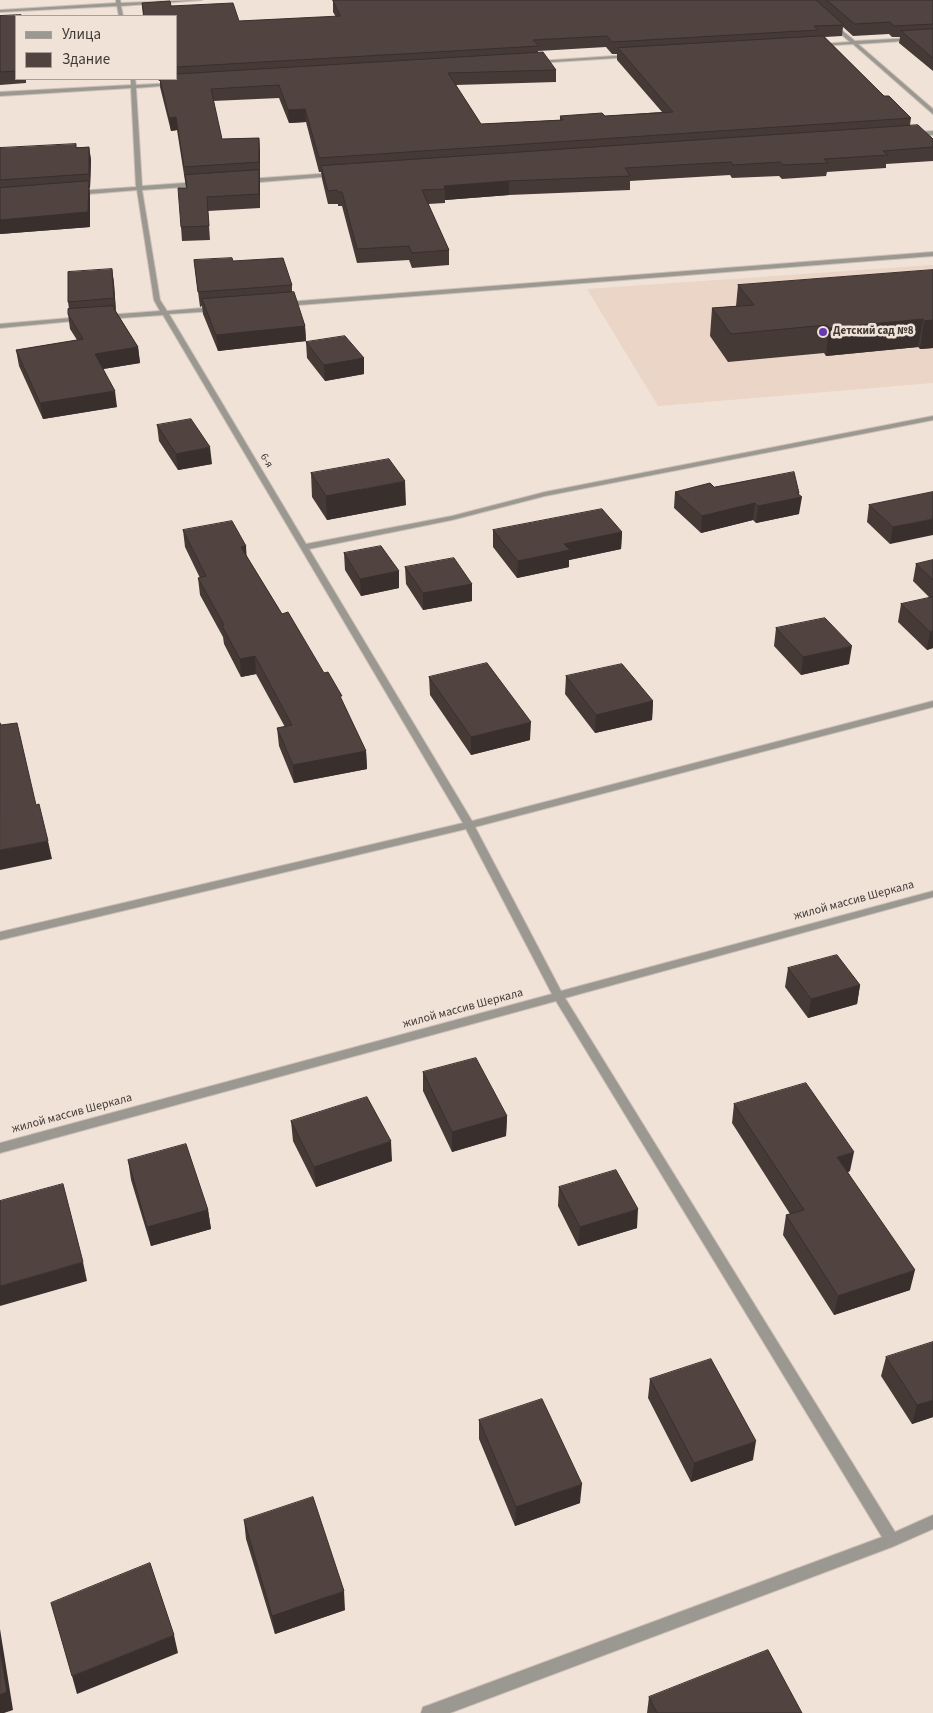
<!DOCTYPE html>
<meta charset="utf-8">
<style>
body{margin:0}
#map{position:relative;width:933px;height:1713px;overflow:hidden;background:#f1e2d8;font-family:"Source Sans 3",sans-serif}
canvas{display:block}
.legend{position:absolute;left:15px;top:15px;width:162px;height:65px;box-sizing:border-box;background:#f1e2d8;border:1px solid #aa9e97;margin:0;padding:6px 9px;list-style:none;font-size:15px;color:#3f3935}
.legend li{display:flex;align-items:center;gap:10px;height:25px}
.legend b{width:25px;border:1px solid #aa9e97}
</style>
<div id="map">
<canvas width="933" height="1713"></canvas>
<ul class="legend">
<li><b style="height:6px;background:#9b9892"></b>Улица</li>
<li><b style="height:14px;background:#514340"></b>Здание</li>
</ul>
</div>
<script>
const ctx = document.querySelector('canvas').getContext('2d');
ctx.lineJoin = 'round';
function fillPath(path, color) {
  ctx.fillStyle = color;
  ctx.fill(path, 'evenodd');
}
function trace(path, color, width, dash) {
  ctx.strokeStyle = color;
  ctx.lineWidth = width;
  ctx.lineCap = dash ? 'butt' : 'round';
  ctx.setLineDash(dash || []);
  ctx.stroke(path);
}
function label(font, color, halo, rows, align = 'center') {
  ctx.font = font + ' "Source Sans 3",sans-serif';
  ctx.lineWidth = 5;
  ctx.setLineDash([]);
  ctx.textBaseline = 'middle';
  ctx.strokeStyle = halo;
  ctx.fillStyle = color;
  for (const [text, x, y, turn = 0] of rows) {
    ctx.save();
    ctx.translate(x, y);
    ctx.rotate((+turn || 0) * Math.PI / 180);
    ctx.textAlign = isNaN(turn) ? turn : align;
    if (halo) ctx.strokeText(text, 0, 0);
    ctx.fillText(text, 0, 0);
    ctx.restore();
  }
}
fillPath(new Path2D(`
 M933 265V383L658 406 587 289Z`), '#ead5c6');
const minor = new Path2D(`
 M116 0H120L121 3 202 0 121 6 123 16H119L117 6 0 12V10L116 3Z
 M834 24 855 41 933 37V39L858 44 933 109V114L853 44 818 46 820 44 850 42 832 26Z
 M630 55 632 57 538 63 536 62 538 61Z
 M131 79H135L136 85 174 83 176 84 174 85 136 88 142 186 199 182 202 184 199 186 142 190 160 300 167 311 214 307 217 309 214 311 169 314 306 544 452 516 545 492 933 416V420L545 496 452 520 309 549 472 821 933 701V707L475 827 561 991 933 891V897L565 998 895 1532 933 1515V1529L892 1547 450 1713H421L423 1707 429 1705 882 1537 556 1001 0 1153V1143L552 994 466 829 0 940V932L463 823 163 315 106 319 103 317 106 315 160 311 154 300 137 190 76 195 73 193 76 191 136 187 131 88 0 96V92L131 85Z
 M933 131V135L914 136 911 134 914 132Z
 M333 173 336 175 335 176 248 183 245 181 248 179Z
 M933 252V256L286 306 283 304 286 302Z
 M82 317 84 318V320L0 328V324Z`);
trace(minor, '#cdc0b7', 2);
fillPath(minor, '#9b9892');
fillPath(new Path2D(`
 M333 0H933V71L899 43 900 37H892L889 34 853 36 843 27 842 36 825 37 884 96 911 118 910 125 933 139V161L886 164V168L827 172 826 176 782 179 779 176 732 178 730 175 630 181V190L509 195 445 200V203L428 204 449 250V265L412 268 409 260 357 263 342 206H338V204H328L322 179 321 172H319L306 122 289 123 279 98 213 101 222 139 259 138 260 152V208L208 211 210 240 182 241 181 227 186 188 185 181 177 130 171 131 160 87V81H159L158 79H176V16H143L142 3 171 6 239 21 336 17 333 12ZM606 47 612 54H617V60L662 112 605 116H560V120L481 124 456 85 556 82V70L538 53V51Z
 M0 16H16V79H26V83L0 85Z
 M89 147 91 160 90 188H89L90 195V227L0 234V148Z
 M194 260 292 285V292L305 326 306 341 218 351 203 314 202 306 200 307Z
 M112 269 114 284 116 311 138 347 140 363 103 369 117 407 43 419 19 366 16 350 77 340 70 329 68 314 69 309 68 302Z
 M933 270V348L920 349 918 347 826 356 824 353 728 362 710 336 712 308 736 306 738 285Z
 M306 342 364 358V374L325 381 307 358Z
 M157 425 212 464 178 470 159 441Z
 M311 473 406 505 327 520 312 497Z
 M714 487 799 495V514L756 523 753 520 701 533 674 508 675 492Z
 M933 492 890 544 867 522 869 505Z
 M183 530 246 546V555L282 614 324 673 342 701 366 751 367 769 294 783 279 746 277 728 285 727 256 674 241 677 224 644 223 637 200 595 198 578H200L185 547Z
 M493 530 622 532 621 549 569 560V567L517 578 493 547Z
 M344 553 399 571V588L361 596 345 570Z
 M933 560V648L927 650 898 622 901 604 930 598 913 581 916 564Z
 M405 567 472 584V601L423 610 406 584Z
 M776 628 849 664 801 675 774 646Z
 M566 676 653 701 652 720 595 733 565 694Z
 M429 677 530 740 471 755 430 695Z
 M788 968 860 985 857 1004 808 1018 785 987Z
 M423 1072 507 1116 506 1136 452 1152 423 1091Z
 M734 1104 850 1171 848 1172 910 1290 834 1315 783 1235 786 1215 790 1214 732 1123Z
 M291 1121 392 1161 316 1187 293 1141Z
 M128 1160 208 1210 211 1229 151 1246 131 1180Z
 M559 1187 637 1228 578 1246 558 1206Z
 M886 1357 933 1417 912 1424 881 1376Z
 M650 1379 753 1460 691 1482 648 1398Z
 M479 1420 580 1503 515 1526 479 1439Z
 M244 1520 345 1610 275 1634 246 1539Z
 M649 1697 802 1713H647Z`), '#463a37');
fillPath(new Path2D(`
 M305 109 306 122 289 123 288 110Z
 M176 117 177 130 171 131 169 118Z
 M259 138 260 152V176L259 162Z
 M89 147 91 160 90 188 89 174Z
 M259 170 260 184V208L259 194Z
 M89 181 90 195V227L0 234V220Z
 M509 181V195L445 200V189L444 186Z
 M112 269 114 284 116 314 114 298Z
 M923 319 918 347 826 356 829 328Z
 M933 320V348L920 349 924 321Z
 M305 326 306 341 218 351 216 335Z
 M138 347 140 363 97 370 95 354Z
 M364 358V374L325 381 324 365Z
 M115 391 117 407 43 419 40 403Z
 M210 447 212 464 178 470 176 454Z
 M405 481 406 505 327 520 326 496Z
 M799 493 798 498 802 497 799 514 756 523 758 506Z
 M755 503 753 520 701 533 702 516Z
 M933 519V535L890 544 893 527Z
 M622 532 621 549 569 560V567L517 578 518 561 564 544Z
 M246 546 247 563 241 547Z
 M399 571V588L361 596 360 579Z
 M472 584V601L423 610V593Z
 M933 631V648L927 650 930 632Z
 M852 646 849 664 801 675 803 657Z
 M255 656 256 674 241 677 240 659Z
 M653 701 652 720 595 733 596 715Z
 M531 722 530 740 471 755V737Z
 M366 751 367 769 294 783 293 765Z
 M48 841 52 859 0 870V850Z
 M860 985 857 1004 808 1018 811 999Z
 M507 1116 506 1136 452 1152V1132Z
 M391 1141 392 1161 316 1187 314 1167Z
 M854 1152 850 1171 834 1176 837 1157Z
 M638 1209 637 1228 578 1246 580 1227Z
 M208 1210 211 1229 151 1246 147 1227Z
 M83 1262 87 1281 0 1306V1286Z
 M915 1270 910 1290 834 1315 838 1296Z
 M933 1400V1417L912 1424 917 1405Z
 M756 1441 753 1460 691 1482 694 1463Z
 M582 1484 580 1503 515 1526 516 1507Z
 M344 1591 345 1610 275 1634 272 1616Z
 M0 1629 13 1710 4 1713H0Z
 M174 1635 178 1653 77 1694 72 1676Z`), '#392f2d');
const building = new Path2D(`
 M333 0H816L844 25 814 26 818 30 612 42 607 36 533 40 539 46 176 67V16H144L142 3 170 1 171 6 233 3 239 21 340 16Z
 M827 0H933V24L894 26 890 22 855 24Z
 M21 15V16H16V71L0 72V16Z
 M933 29V58L901 31Z
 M823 36 884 96H889L911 118 319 158 305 109 288 110 279 85 211 89 222 139 259 138V162L184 167 176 117 169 118 160 79H176V74L543 52 556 70 448 73 481 124 563 120 560 116 602 113 605 116 673 112 618 48Z
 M918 125 933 139V147L883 151 888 155 824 159 828 163 783 165 780 162 733 165 731 162 625 168 630 176 509 181 444 186 445 189 422 190 449 250 412 253 409 246 357 249 342 192H338L337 190 328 191 321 166Z
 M76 144V148L89 147V174L0 180V148Z
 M259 170V194L207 197 209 226 181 227 178 188H187L185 175Z
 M89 181 88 212 0 220V188Z
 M232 258 233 261 283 258 292 285 198 292 194 260Z
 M112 269 114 298 68 302V272Z
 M933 270V320L924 321 923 319 829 328 827 325 731 334 712 308 754 305 738 285Z
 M294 292 305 326 216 335 202 299Z
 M114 306V309L138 347 95 354 115 391 40 403 16 350 83 339 68 314V309Z
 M345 336 364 358 324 365 306 342Z
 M191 419 210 447 176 454 157 425Z
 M389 459 405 481 326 496 311 473Z
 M794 472 799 493H797L802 497 758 506 755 503 702 516 675 492 710 483 714 487Z
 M933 492V519L893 527 869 505Z
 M602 509 622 532 564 544 570 550 518 561 493 530Z
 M232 521 246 546 241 547 282 614 288 612 324 673 328 672 342 696H340L366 751 293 765 277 728 292 725 255 656 240 659 222 626 224 625 198 578 206 576 183 530Z
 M381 546 399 571 360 579 344 553Z
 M454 558 472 584 423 593 405 567Z
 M933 560V580L916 564Z
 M933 597V631L930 632 901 604Z
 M825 618 852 646 803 657 776 628Z
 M487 663 531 722 471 737 429 677Z
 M622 664 653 701 596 715 566 676Z
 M0 723 1 725 17 723 36 805 39 804 48 841 0 850Z
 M837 955 860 985 811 999 788 968Z
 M476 1058 507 1116 452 1132 423 1072Z
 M806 1083 854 1152 837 1157 915 1270 838 1296 786 1215 804 1210 734 1104Z
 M367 1097 391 1141 314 1167 291 1121Z
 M186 1144 208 1210 147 1227 128 1160Z
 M616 1170 638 1209 580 1227 559 1187Z
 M63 1184 83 1262 0 1286V1201Z
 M933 1342V1400L917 1405 886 1357Z
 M711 1359 756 1441 694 1463 650 1379Z
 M542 1399 582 1484 516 1507 479 1420Z
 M313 1497 344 1591 272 1616 244 1520Z
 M150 1563 174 1635 72 1676 51 1603Z
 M0 1648 7 1692 0 1695Z
 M768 1650 802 1713H657L649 1697Z`);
fillPath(building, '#514340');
trace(building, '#392f2d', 1);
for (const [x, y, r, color] of [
 [823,332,5,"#633bb3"]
]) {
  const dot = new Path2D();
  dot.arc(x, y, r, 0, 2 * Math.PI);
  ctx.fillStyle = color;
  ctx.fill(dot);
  trace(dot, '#f1e2d8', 2);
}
label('bold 11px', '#3f3935', '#f1e2d8', [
 ["Детский сад №8",833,332]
], 'left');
label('11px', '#3f3935', '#f1e2d8', [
 ["6-я",266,461,59]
]);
label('12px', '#3f3935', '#f1e2d8', [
 ["жилой массив Шеркала",854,901,-15],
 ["жилой массив Шеркала",463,1009,-15],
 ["жилой массив Шеркала",72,1114,-15]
]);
</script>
